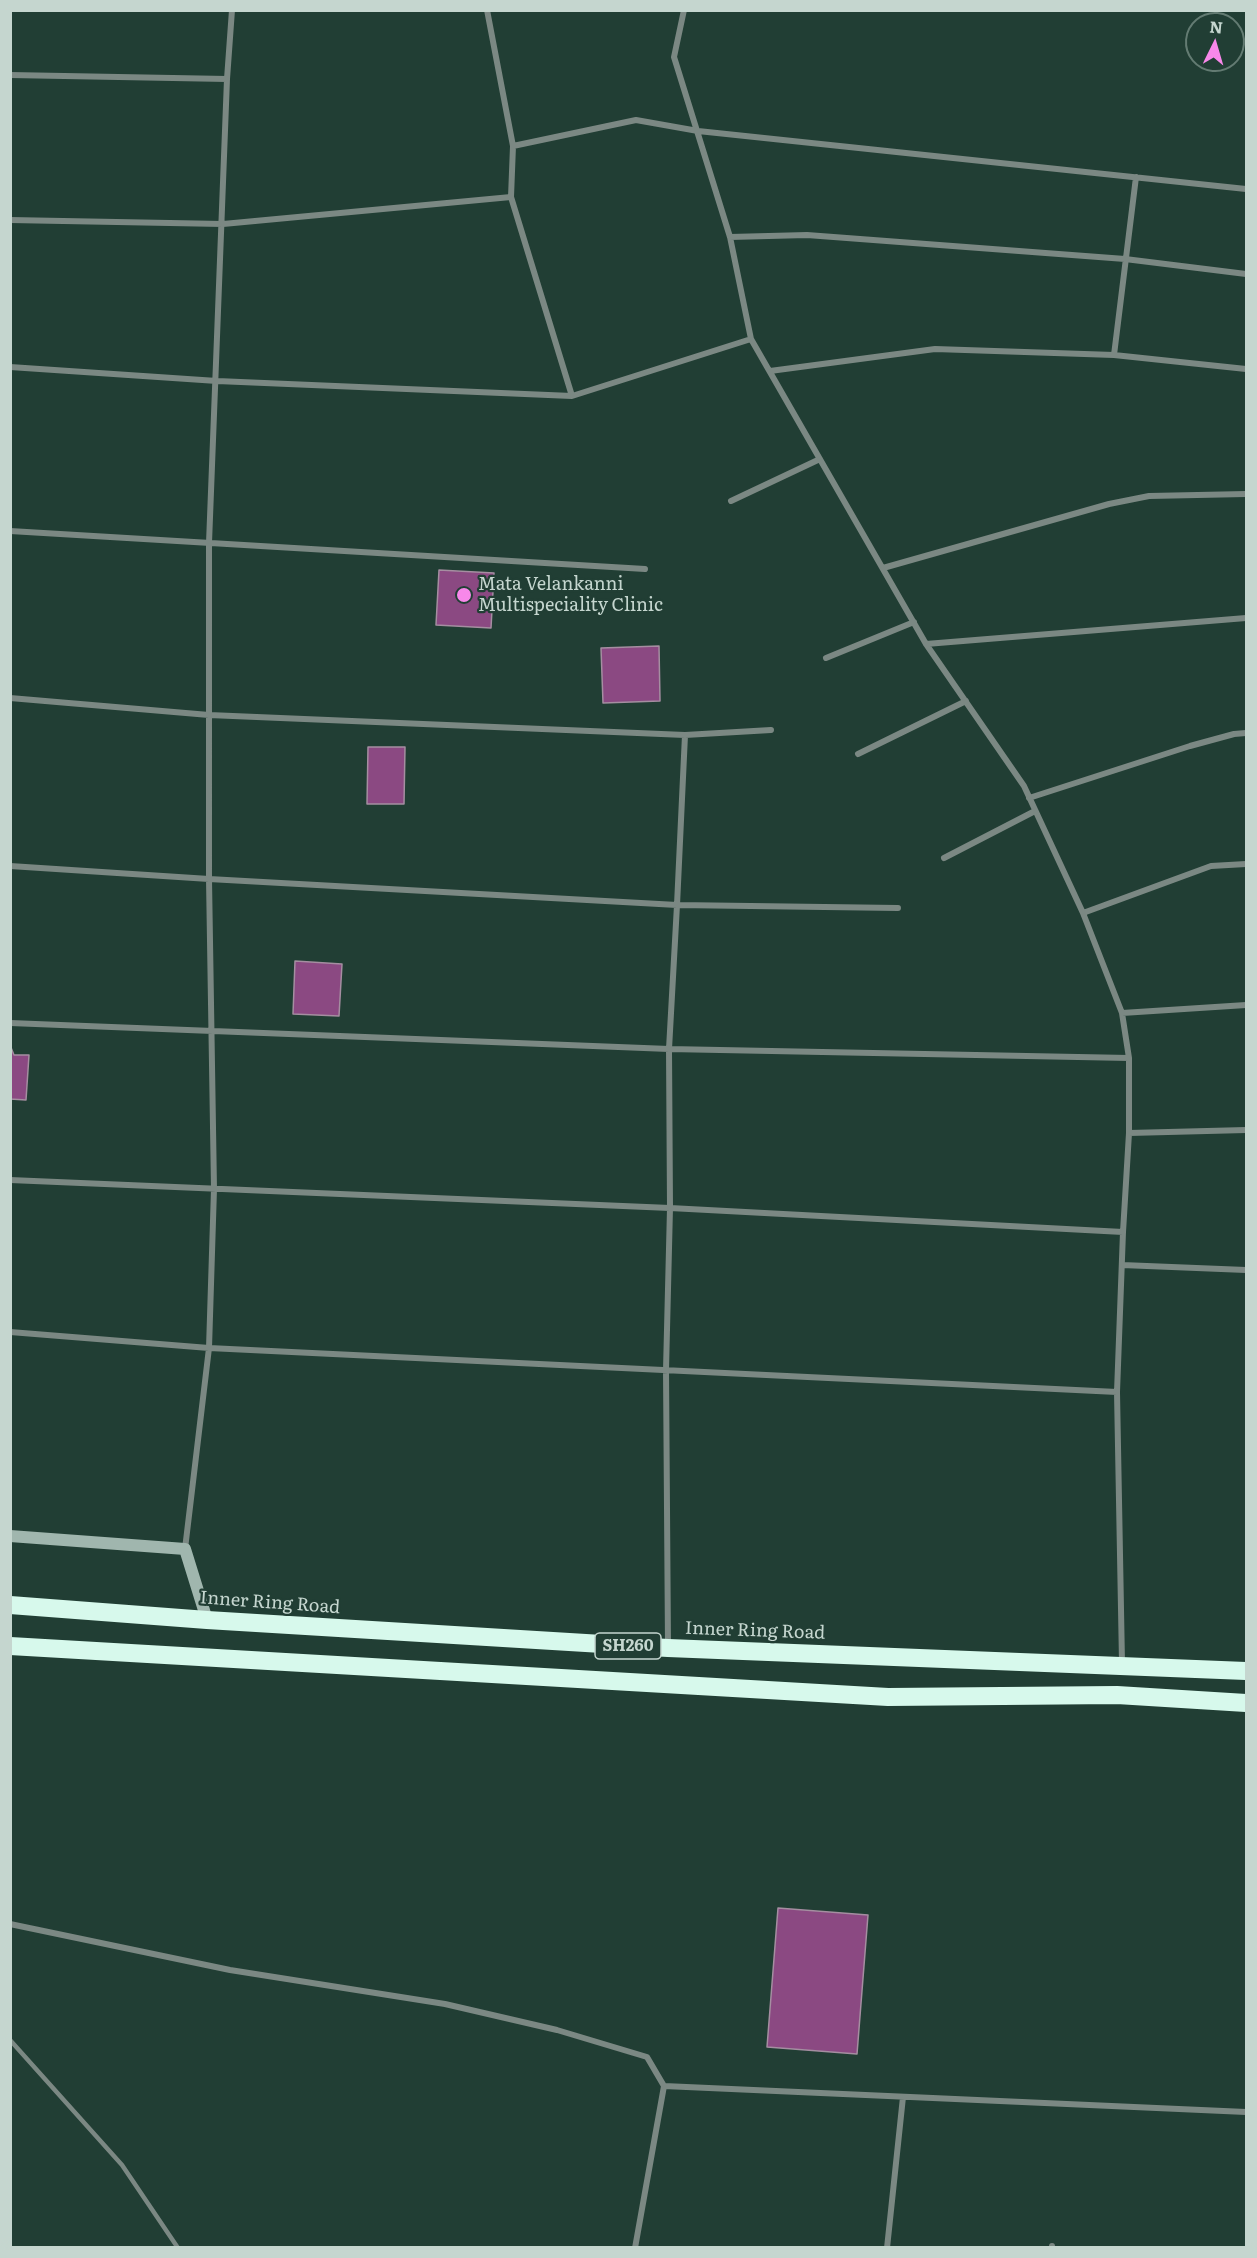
<!DOCTYPE html>
<style>
body{margin:0}
#map{position:relative;width:1257px;height:2258px;overflow:hidden;background:#213e34;font-family:Literata,serif}
canvas{display:block}
.frame{position:absolute;inset:0;border:12px solid #c5d6cf;pointer-events:none}
.north{position:absolute;left:1185px;top:12px;width:60px;height:60px;box-sizing:border-box;background:#213e34;border:2px solid #637b72;border-radius:50%;rotate:5deg;font-size:16px;font-weight:700;line-height:24px;text-align:center;color:#c5d6cf}
.north::after{content:'';display:block;margin:auto;width:21px;height:27px;background:#f888ea;clip-path:polygon(50% 0,100% 100%,50% 72%,0 100%)}
</style>
<div id="map">
<canvas width="1257" height="2258"></canvas>
<div class="frame"></div>
<div class="north">N</div>
</div>
<script>
const ctx = document.querySelector('canvas').getContext('2d');
ctx.lineJoin = 'round';
function fillPath(path, color) {
  ctx.fillStyle = color;
  ctx.fill(path, 'evenodd');
}
function trace(path, color, width, dash) {
  ctx.strokeStyle = color;
  ctx.lineWidth = width;
  ctx.lineCap = dash ? 'butt' : 'round';
  ctx.setLineDash(dash || []);
  ctx.stroke(path);
}
function label(font, color, halo, rows, align = 'center') {
  ctx.font = font + ' Literata,serif';
  ctx.lineWidth = 4.5;
  ctx.setLineDash([]);
  ctx.textBaseline = 'middle';
  ctx.strokeStyle = halo;
  ctx.fillStyle = color;
  for (const [text, x, y, turn = 0] of rows) {
    ctx.save();
    ctx.translate(x, y);
    ctx.rotate((+turn || 0) * Math.PI / 180);
    ctx.textAlign = isNaN(turn) ? turn : align;
    if (halo) ctx.strokeText(text, 0, 0);
    ctx.fillText(text, 0, 0);
    ctx.restore();
  }
}
const building = new Path2D(`
 M439 570 494 573 491 628 436 625Z
 M659 646 660 701 603 703 601 648Z
 M368 747H405L404 804H367Z
 M295 961 342 964 339 1016 293 1014Z
 M10 1045 14 1055H29L26 1100 10 1099Z
 M778 1908 868 1915 857 2054 767 2047Z`);
fillPath(building, '#8b4982');
trace(building, '#a58ea1', 1.5);
trace(new Path2D(`
 M10 2040 122 2165 178 2248`), '#7b8883', 4.5);
trace(new Path2D(`
 M487 10 513 146
 M684 10 674 57 730 237 751 339 926 644 1024 786 1083 913 1122 1013 1129 1058V1133L1123 1232 1117 1392
 M10 75 227 79
 M511 197 572 396
 M10 220 223 224 511 197 513 146 636 120 698 131 1246 189
 M730 237 807 235 1125 259 1246 274
 M1114 355 1136 177
 M10 367 217 381 572 396 751 339
 M770 371 935 349 1114 355 1246 369
 M731 501 820 459
 M10 531 645 569
 M883 568 1109 504 1149 496 1246 494
 M926 644 1246 618
 M826 658 914 622
 M10 698 209 715 685 735 771 730
 M685 735 677 905 898 908
 M858 754 966 701
 M1029 798 1190 746 1234 734 1246 733
 M944 858 1035 811
 M10 866 209 879 677 905 669 1049 670 1208 666 1370 668 1646
 M1083 913 1211 866 1246 864
 M1122 1013 1246 1005
 M10 1023 669 1049 1129 1058
 M1129 1133 1246 1130
 M10 1180 670 1208 1123 1232
 M1122 1265 1246 1270
 M10 1332 209 1348 1117 1392 1122 1663
 M185 1549 209 1348 214 1189 209 879V543L227 79 232 10
 M10 1924 230 1970 445 2004 557 2030 647 2057 664 2086
 M1052 2246V2248
 M635 2248 664 2086 1246 2112
 M887 2248 903 2097`), '#7b8883', 6);
trace(new Path2D(`
 M10 1536 185 1549 207 1620`), '#a0b6ae', 12);
trace(new Path2D(`
 M10 1605 207 1620 668 1648 1246 1671
 M10 1646 888 1697 1117 1695 1246 1703`), '#d7f9ec', 18);
for (const [x, y, r, color] of [
 [464,595,8,"#f888ea"]
]) {
  const dot = new Path2D();
  dot.arc(x, y, r, 0, 2 * Math.PI);
  ctx.fillStyle = color;
  ctx.fill(dot);
  trace(dot, '#213e34', 2);
}
for (const [x, y, w] of [
 [628,1646,66]
]) {
  const box = new Path2D();
  box.roundRect(x - w / 2, y - 13, w, 26, 4.5);
  ctx.fillStyle = '#213e34';
  ctx.fill(box);
  trace(box, '#c5d6cf', 1.5);
}
label('bold 16px', '#c5d6cf', null, [
 ["SH260",628,1646]
]);
label('18px', '#c5d6cf', '#213e34', [
 ["Mata Velankanni",478,585],
 ["Multispeciality Clinic",478,606]
], 'left');
label('18px', '#c5d6cf', '#213e34', [
 ["Inner Ring Road",270,1603,4],
 ["Inner Ring Road",755,1631,2]
]);
</script>
